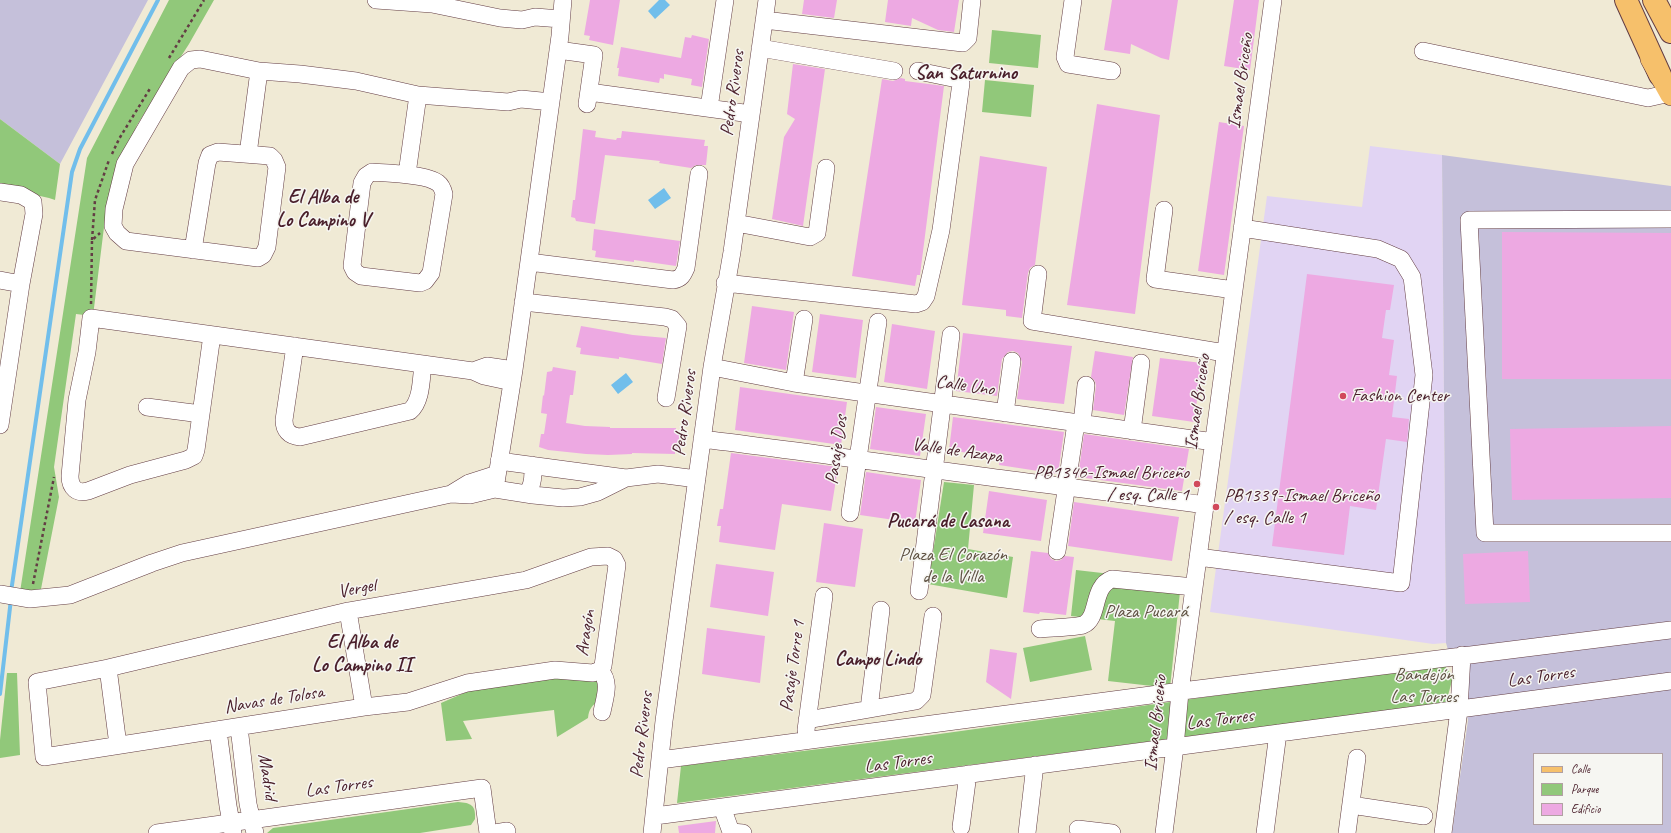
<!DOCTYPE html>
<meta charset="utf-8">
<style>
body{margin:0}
#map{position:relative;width:1671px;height:833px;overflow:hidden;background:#f0ead5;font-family:Caveat,sans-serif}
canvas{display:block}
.legend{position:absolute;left:1533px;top:753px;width:130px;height:72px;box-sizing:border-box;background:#f6f6f2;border:1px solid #b1a0a2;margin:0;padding:5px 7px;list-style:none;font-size:12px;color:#4a1f2b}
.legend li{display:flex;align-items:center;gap:8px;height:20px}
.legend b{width:20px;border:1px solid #b1a0a2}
</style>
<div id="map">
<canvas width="1671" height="833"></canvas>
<ul class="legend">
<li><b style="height:5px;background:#f6c06b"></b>Calle</li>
<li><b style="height:11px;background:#91c87a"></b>Parque</li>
<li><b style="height:11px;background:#eda9e2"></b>Edificio</li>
</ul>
</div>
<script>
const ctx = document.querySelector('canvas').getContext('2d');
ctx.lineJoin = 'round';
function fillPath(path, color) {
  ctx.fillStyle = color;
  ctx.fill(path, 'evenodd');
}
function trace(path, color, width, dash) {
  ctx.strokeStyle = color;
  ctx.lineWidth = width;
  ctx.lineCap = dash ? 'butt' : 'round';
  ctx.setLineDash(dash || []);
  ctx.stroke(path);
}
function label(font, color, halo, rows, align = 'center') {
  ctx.font = font + ' Caveat,sans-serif';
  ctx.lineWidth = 3;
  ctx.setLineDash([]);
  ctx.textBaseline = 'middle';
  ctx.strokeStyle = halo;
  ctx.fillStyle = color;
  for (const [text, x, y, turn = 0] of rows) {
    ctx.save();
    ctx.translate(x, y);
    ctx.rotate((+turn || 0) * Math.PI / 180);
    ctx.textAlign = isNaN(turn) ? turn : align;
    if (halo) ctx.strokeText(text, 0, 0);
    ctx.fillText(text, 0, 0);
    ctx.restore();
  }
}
fillPath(new Path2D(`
 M1370 146 1442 155 1446 643 1433 644 1210 612 1267 196 1362 207Z`), '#e1d4f3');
fillPath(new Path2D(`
 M0 0H148L60 164 0 119Z
 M1442 155 1671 186V833H1452L1468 720 1446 643ZM1534 754H1662V824H1534Z`), '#c5c0da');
fillPath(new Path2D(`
 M169 0H214L189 44 137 125 107 203 93 316 76 314 54 467 59 497 41 589 20 592 87 158Z
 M992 30 1041 35 1038 68 989 63Z
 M985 80 1034 85 1031 117 982 112Z
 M0 119 60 164 55 200 49 198 0 187Z
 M944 482 974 485 968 549 1013 557 1007 598 928 584Z
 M1076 570 1181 582 1170 688 1108 681 1115 621 1071 616Z
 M1085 636 1092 670 1030 682 1023 648Z
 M1444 664 1453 677 1446 703 677 803 681 766 925 736Z
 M7 673H17L20 755 0 758V740Z
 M547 678 601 681 599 701C592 705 589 709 588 718L557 737 554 710 463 721 472 739 446 741 441 703 471 690Z
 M458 802C471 803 476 805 475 819L471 825 420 833H267L273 828Z`), '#91c87a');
fillPath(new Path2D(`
 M659 0H665L670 5 655 19 648 11Z
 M664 188 671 198 655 209 648 200Z
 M626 373 633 382 618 394 611 385Z`), '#71beeb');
trace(new Path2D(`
 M11 592 72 172 80 149 158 0
 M0 694 11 599`), '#71beeb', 4);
fillPath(new Path2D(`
 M590 0H620L613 45 589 40 590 36 584 35Z
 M804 0H837L834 18 802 14Z
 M888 0H959L954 32 938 30 912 18 911 26 885 22Z
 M1112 0H1178L1169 60 1161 58 1131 44 1130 54 1104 50Z
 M1234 0H1259L1250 70 1224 66Z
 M692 35 709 39 702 87 691 85 692 79 664 74V79L660 78 659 83 618 76 619 68H617L621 47 681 58 685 37 691 38Z
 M793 64 825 69 803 226 772 219 784 137 795 119 787 114Z
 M901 78 905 79V81L944 86 920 275H917L915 286 852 276 882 79 893 81Z
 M1097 104 1160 115 1135 314 1067 305Z
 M1219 122 1244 126 1224 275 1198 271Z
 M583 129 596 131 595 137 616 140 617 138H621L622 131 705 140 704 146H708L706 165H696L691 168 659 163 660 161 605 155 595 224 576 221 575 218 571 217 573 200H575Z
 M980 156 1047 167 1035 265 1030 268 1028 273 1022 318 1006 316V310L962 305Z
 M594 229 680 241 676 266 634 260V262L595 257 596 251 592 250Z
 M1502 232 1671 233V379H1502Z
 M1307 274 1394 285 1390 310H1386L1382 338 1394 340 1389 375 1397 376 1392 417 1409 419 1407 442 1386 439 1376 510 1350 506 1344 555 1272 546Z
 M752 306 794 312 786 370 744 363Z
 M820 314 863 320 856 378 812 372Z
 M892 324 935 331 927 389 884 382Z
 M581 326 633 335 666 338 662 364 619 357V359L580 354 581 348 576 347Z
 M963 333 1072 346 1064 404 1017 399 1022 362 1018 353 1013 351 1008 352 1002 359 997 396 956 391Z
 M1095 351 1133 357 1124 415 1093 410 1096 386 1095 381 1091 377Z
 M1160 358 1202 363 1194 422 1152 416Z
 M553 367 576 371 573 395H570L566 423 585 426 610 427V428H676V434H679V450H675V454L632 453V454L608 455 586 454 548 450 539 447 541 434H544L547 414 541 413 543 395 544 396 547 372 552 371Z
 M740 387 847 402 841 445 735 430Z
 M876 407 926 414 920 456 870 449Z
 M953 417 1064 432 1058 474 999 465 1000 458 949 450Z
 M1671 426V498L1512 500 1510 429Z
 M1084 434 1189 449 1182 491 1078 477Z
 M731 453 838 467 831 511 782 504 775 550 719 542 721 526H717L720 509H723Z
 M866 472 921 480 915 523 860 515Z
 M989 491 1047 500 1041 541 983 533Z
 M1074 502 1179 517 1172 561 1068 546Z
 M824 523 863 529 855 587 816 582Z
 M1031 551 1048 553 1051 559 1056 561 1061 560 1065 556 1074 557 1066 615 1040 612 1039 614 1023 612Z
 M1528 551 1530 602 1465 604 1463 554Z
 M716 564 774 572 768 616 710 607Z
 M707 628 765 636 760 683 702 674Z
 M990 649 1017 653 1011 699 986 682Z
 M716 821 715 833H679L678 826Z`), '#eda9e2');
const minor = new Path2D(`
 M376 0 432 4 500 18 522 20 535 17 561 19
 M1073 0 1065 57 1068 64 1112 71
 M764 20 963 43 968 38 972 0
 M760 48 894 71
 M558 50 594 55 587 104
 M1423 51 1648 98 1670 93
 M589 92 751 114
 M709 108 725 0
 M248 154 259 71
 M372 172C387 173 427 174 438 183 442 186 443 190 444 194L431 273 425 281 420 283 361 276 355 272 352 266 362 183 366 176Z
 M407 174 418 95
 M0 192 21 195 33 202 34 214 21 284 0 425
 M1164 210 1155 279 1234 290
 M1671 219 1469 220 1485 533H1671
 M736 223 810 237 817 233 826 168
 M193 250 207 163 210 155 218 152 270 156 274 160 277 167 267 247 263 255 258 258 126 241 117 233 113 226 114 209 125 164 181 68 191 60 200 59 259 71 300 74 356 81 418 95 508 102 521 99 551 102
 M529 262 673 280C681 279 683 275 686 268L699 174
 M1038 274 1032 321 1225 353
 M0 280 21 284
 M725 283 916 304 922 302 926 296 941 230 961 83 957 79 918 71
 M523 302 665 317 672 319 678 326 666 398
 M212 335 196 450 194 456 186 460 130 475 88 491C77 494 70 488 70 476L77 400 87 352 91 318 473 371 484 376 512 382
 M295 346 284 420C284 430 289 436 300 437L410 411C422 401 421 378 423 364
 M712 367 794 383 1214 442
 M473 371 487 366 514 370
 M794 383 804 319
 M147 407 201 414
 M1005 413 1012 361
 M1082 424 1086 385
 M1132 431 1141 363
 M702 439C800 451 898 465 996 478 1065 487 1135 495 1205 505
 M499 461 626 478 658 474 697 479
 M495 489 514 370 560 36 563 0
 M451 494 469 483 497 474
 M527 494C533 485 534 476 532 465
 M850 513 878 322
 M1057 551 1076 423
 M608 556 614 559 617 565 603 666 600 670 593 673 555 670 467 683 408 702 364 707 44 757 37 682 108 668 348 611 526 580 591 557Z
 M1198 557 1401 583 1424 375 1412 277 1401 259 1378 249 1242 228
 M919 591 951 335
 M0 594 30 599 70 595 152 563 182 553 451 494 470 495 495 489 533 495 563 498 580 497 598 492 626 478
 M348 611 364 707
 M1040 629C1050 628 1076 627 1083 625 1100 618 1091 587 1112 579L1194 587
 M108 668 118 745
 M600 670C611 683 605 696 602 712
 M869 709 881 610
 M807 720 916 701 922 695 933 616
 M239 727 248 804 255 833
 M218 730 228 806 233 833
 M806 730 824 596
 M660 760 1166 693 1671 630
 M1351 805 1424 816
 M722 807 731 832 743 833
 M655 816 1671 681
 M961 827 968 774
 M1078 829 1112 833
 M157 833 482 788 488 833
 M495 833 507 831
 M652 833 664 721 712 367 732 252 767 0
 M1027 833 1035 765
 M1164 833 1175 747 1180 692 1273 0
 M1265 833 1278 733
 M1347 833 1357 758
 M1443 833 1459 710 1462 655`);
const major = new Path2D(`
 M1651 59 1671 95`);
const highway = new Path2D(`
 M1626 0 1660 75
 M1654 0 1671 32`);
trace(minor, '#633d44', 18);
trace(major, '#633d44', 22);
trace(highway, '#633d44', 24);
trace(new Path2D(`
 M169 58 204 0
 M112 154 119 139 151 87
 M92 240 95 200 109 160
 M91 304 92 240 100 233
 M33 584 54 477`), '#633d44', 2.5, [3, 3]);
trace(minor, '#fff', 17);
trace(major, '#f6c06b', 21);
trace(highway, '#f6c06b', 22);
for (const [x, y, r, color] of [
 [1343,396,4,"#d1495b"],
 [1197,484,4,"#d1495b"],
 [1216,507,4,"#d1495b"]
]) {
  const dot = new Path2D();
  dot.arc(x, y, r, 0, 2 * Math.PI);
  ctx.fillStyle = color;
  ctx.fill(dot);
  trace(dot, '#f6f6f2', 1.5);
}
label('19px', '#4a1f2b', '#f6f6f2', [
 ["Ismael Briceño",1241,81,-82],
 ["Pedro Riveros",733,93,-82],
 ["Calle Uno",965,386,8],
 ["Ismael Briceño",1198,402,-82],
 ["Pedro Riveros",685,413,-82],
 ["Pasaje Dos",837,450,-82],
 ["Valle de Azapa",957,451,8],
 ["Vergel",357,589,-11],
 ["Aragón",586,633,-81],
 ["Pasaje Torre 1",793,666,-82],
 ["Las Torres",1541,677,-8],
 ["Navas de Tolosa",274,700,-9],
 ["Las Torres",1220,720,-7],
 ["Ismael Briceño",1156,723,-84],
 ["Pedro Riveros",642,735,-83],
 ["Las Torres",898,763,-8],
 ["Madrid",267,777,81],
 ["Las Torres",339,787,-8]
]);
label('19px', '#4a1f2b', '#f6f6f2', [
 ["Fashion Center",1351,396],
 ["PB1346-Ismael Briceño",1189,473,"right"],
 ["/ esq. Calle 1",1189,495,"right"],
 ["PB1339-Ismael Briceño",1224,496],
 ["/ esq. Calle 1",1224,518]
], 'left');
label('19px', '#5f5243', '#f6f6f2', [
 ["Plaza El Corazón",953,555],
 ["de la Villa",953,577],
 ["Plaza Pucará",1146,612],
 ["Bandejón",1424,675],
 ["Las Torres",1424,697]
]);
label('bold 20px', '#4a1f2b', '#f6f6f2', [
 ["San Saturnino",966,74],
 ["El Alba de",323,198],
 ["Lo Campino V",323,221],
 ["Pucará de Lasana",948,522],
 ["El Alba de",362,643],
 ["Lo Campino II",362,666],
 ["Campo Lindo",878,660]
]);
</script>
